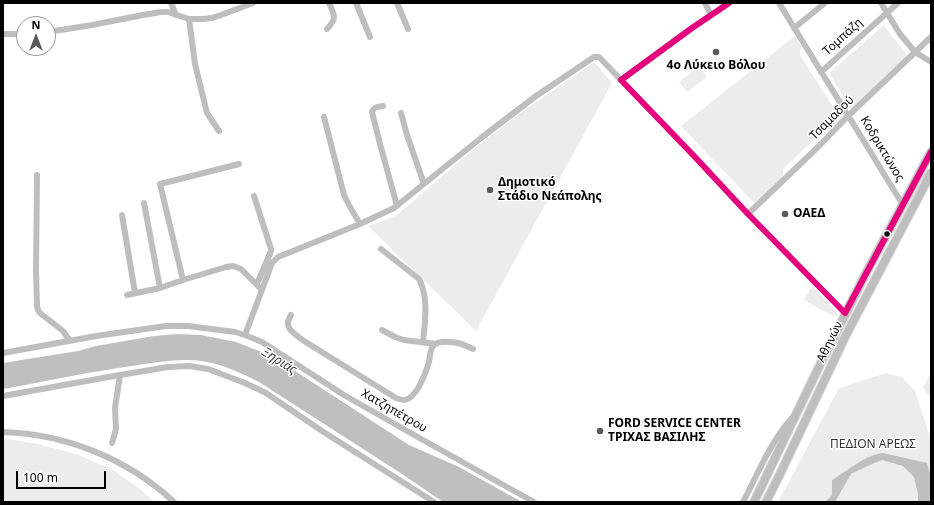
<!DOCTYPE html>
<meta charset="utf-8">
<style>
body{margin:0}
#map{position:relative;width:934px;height:505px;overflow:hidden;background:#fff;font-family:"Noto Sans",sans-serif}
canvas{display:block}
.frame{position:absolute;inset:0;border:4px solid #000;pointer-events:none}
.north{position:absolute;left:16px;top:16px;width:40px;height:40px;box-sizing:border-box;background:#fff;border:1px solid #999;border-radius:50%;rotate:0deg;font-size:11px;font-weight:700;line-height:16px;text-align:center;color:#000}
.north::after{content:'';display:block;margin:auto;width:14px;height:18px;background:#595959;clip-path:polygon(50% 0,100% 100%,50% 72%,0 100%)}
.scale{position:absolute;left:16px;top:471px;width:90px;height:18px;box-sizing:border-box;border:2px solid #000;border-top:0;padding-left:5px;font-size:12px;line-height:14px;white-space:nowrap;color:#000;-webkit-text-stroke:3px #fff;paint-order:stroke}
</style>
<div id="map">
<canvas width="934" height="505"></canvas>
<div class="frame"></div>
<div class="north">N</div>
<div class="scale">100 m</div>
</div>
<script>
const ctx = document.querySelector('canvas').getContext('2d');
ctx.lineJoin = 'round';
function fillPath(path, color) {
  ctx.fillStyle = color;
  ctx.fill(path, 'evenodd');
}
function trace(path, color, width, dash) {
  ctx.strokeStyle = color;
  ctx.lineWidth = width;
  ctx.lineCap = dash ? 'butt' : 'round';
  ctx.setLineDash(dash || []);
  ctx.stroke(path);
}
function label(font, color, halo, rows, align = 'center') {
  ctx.font = font + ' "Noto Sans",sans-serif';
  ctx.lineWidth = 3;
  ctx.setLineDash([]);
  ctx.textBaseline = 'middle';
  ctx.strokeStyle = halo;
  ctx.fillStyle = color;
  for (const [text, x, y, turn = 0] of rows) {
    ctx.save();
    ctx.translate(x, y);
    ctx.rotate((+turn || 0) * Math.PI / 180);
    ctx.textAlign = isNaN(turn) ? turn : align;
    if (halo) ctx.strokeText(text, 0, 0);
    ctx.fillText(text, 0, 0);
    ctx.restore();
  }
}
fillPath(new Path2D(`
 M884 25 891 35 908 56 851 109 829 73Z
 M795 36 801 46 800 55 832 105 838 106 845 118 832 130 823 131 783 169V177L755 204 681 126Z
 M594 62 612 83 476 331 368 226 392 217 398 214 480 144 518 115Z
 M699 66 707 77 687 92 679 82Z
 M812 286 837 312 838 314 837 316H833L804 300Z
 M886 373 902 377 915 391 931 440V502H778L839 388Z
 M931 373V396L927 394 923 387Z
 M3 439H8L38 444 79 455 113 470 141 490 155 502H3Z`), '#ececec');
fillPath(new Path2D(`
 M176 334 201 335 236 342 267 354 289 367 409 445 459 467 522 502H443L402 474 259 382C241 373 222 364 202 361 180 358 159 362 138 365 93 371 48 381 3 389V363L78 351 96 346 154 336Z
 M883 453 927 463 931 477V502H918V494L914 477 903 466 882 460 870 465 851 474 835 502H825L832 495V480C847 471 865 455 883 453Z`), '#bfbfbf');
const major = new Path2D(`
 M754 502 815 375 865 275 931 152
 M766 502 780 474 845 337 931 173`);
trace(major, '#dbdbdb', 10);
trace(new Path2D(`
 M171 3 176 15
 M356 3 370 37
 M397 3 408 29
 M705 3 711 15
 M779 3 903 205
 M881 3 900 34 915 52 931 62
 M189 19 195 64 207 113 219 131
 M794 28 825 3
 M327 29C337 18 335 16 329 3
 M48 32 92 25 143 15 161 12H168L189 19H204L212 18 221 15 253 3
 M3 34H24
 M821 72 898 3
 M383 106C379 107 374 106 372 112L380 144 397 206
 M401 113 407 135 424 184
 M324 117 344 195 350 207 360 224
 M37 175 36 271 37 306 38 310 40 313 63 331 70 341
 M254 196 271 249V251L257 284
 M144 203 160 288
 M748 214 818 147 848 116 931 37
 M122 215 135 293
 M381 249 419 279C429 298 425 322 423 342
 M183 280 160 184 239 164
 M127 295 160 288 183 280 226 267 233 266 241 269 262 290
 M291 315C282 328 295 334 304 341L396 398C399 399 402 400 405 400 417 398 426 372 429 362 430 357 430 348 434 345 439 340 452 342 458 343 463 344 468 347 473 349
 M382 330 395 337 404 340 436 344
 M245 335 272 263 278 257 360 224 394 208 481 138 536 96 594 57H599L621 80 692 28 729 3
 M3 353 96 336 166 326H188L235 332 245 335 262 342 344 395 423 440 534 502
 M3 396 120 375 168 367 189 366 208 369 245 383 266 393 322 431 434 502
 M3 432C66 434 128 459 174 502
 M112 443 116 429 115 408 120 375
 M743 502C758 474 770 442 792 418`), '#bebebe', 6);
trace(major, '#bebebe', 8);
trace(new Path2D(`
 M729 3 692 28 621 80 695 157 748 214 845 313 931 152`), '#e5007d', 6);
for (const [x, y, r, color] of [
 [716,52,4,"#595959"],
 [490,190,4,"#595959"],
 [785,214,4,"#595959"],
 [887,234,3.5,"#000"],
 [600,431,4,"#595959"]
]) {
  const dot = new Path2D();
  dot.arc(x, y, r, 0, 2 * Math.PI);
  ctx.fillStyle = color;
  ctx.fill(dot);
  trace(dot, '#fff', 1.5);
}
label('12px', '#000', '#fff', [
 ["Τομπάζη",843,37,-42],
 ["Τσαμαδού",832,118,-45],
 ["Κοδρικτώνος",882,149,59],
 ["Αθηνών",830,342,-64],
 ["Χατζηπέτρου",394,411,30]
]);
label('bold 12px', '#000', '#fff', [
 ["4ο Λύκειο Βόλου",716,66,"center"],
 ["Δημοτικό",498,183],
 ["Στάδιο Νεάπολης",498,197],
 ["ΟΑΕΔ",793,214],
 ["FORD SERVICE CENTER",608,424],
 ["ΤΡΙΧΑΣ ΒΑΣΙΛΗΣ",608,438]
], 'left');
label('12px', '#333', '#fff', [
 ["ΠΕΔΙΟΝ ΑΡΕΩΣ",873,445]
]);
label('italic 13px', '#444', '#fff', [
 ["Ξηριάς",279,361,32]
]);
</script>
